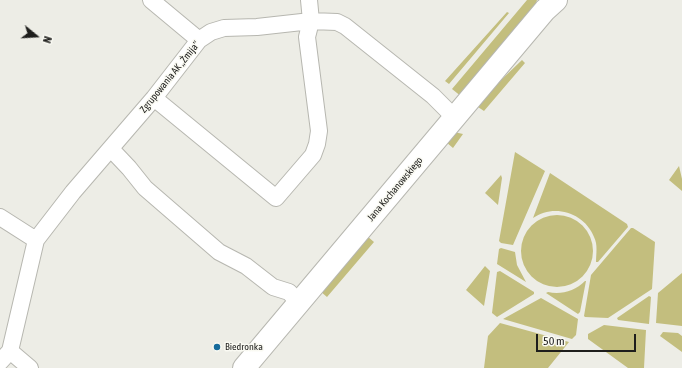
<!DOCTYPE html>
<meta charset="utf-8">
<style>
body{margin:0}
#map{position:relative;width:682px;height:368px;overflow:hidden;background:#edede6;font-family:"Asap Condensed",sans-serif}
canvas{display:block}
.north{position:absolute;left:16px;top:16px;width:40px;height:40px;-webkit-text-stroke:3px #fafaf3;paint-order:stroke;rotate:108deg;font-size:11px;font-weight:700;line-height:16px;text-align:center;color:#1e1e1c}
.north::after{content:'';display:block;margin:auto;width:14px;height:18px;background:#1e1e1c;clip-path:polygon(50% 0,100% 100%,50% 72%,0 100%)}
.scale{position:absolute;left:536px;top:334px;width:100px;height:18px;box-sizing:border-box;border:2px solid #1e1e1c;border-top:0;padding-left:5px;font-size:12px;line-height:14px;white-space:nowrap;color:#1e1e1c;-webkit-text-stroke:3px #fafaf3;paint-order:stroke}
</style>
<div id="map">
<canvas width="682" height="368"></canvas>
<div class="north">N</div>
<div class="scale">50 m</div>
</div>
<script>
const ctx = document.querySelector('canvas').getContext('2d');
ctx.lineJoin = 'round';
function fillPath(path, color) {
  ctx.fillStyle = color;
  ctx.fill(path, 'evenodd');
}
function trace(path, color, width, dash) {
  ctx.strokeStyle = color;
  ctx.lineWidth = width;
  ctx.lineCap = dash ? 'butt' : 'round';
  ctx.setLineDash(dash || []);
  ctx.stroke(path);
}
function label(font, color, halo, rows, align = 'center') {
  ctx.font = font + ' "Asap Condensed",sans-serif';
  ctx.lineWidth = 3;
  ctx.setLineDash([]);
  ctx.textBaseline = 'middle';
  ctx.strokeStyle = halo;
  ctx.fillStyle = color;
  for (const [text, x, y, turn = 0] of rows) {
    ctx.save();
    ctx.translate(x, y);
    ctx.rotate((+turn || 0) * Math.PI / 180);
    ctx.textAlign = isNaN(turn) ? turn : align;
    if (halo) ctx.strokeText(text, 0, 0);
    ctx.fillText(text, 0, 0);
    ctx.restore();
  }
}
fillPath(new Path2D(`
 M527 0H537L533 11 462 97 452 89Z
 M507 12 509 13 449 84 445 81Z
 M522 60 525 63 484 111 475 105Z
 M454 132 463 134 453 148 446 142Z
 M515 152 545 171 513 245 501 243 499 241Z
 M679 166 682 179V191L669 180Z
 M550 173 627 224 628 227 598 262H596C596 253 598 245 594 237 585 213 554 203 533 218Z
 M501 175 502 178 498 205 485 193Z
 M521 251a36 36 0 1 1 72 0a36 36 0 1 1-72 0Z
 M631 228H633L655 242 652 289 608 318 585 317 584 316 591 275Z
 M367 236 374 242 327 297 320 291Z
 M501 248 515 252 517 265 526 282 497 264 499 249Z
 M485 266 490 271 484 306 466 290Z
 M500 271 534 292V294L497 317 492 313 497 272Z
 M682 273V326L656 323 658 293Z
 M585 281H586L580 312 578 314 546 293 548 292C561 295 575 291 585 281Z
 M649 296 651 297 649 324 618 320 617 318Z
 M541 298 578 319 576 335 572 339 503 319Z
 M500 323 569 342 548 368H484L488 336Z
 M604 325 646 330 644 368H628L588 339V334Z
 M663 332 678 333 682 336V352L660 336Z`), '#c3be7e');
const street = new Path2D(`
 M151 0 199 40
 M154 98 276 198 313 155 317 144 319 131 307 37 311 21 309 0
 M111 149 129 168 145 188 219 252 246 266 273 287 289 292 299 303
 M0 217 36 240
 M10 351 30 368
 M0 362 10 351 36 240 73 192 154 98 199 40 211 32 224 28 257 27 311 21 337 22 345 26 433 96 455 118`);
const secondary = new Path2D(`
 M244 368 545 10 556 0`);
trace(street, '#b7b7b0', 18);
trace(secondary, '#b7b7b0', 24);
trace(street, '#fff', 16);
trace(secondary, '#fff', 22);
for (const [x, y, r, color] of [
 [217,347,4,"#166b9b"]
]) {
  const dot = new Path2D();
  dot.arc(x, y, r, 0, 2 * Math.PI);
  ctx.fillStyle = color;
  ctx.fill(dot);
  trace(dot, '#fafaf3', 1.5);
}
label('10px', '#1e1e1c', '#fafaf3', [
 ["Zgrupowania AK „Żmija”",170,77,-51],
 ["Jana Kochanowskiego",395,189,-50]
]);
label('10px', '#1e1e1c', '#fafaf3', [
 ["Biedronka",225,347]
], 'left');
</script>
